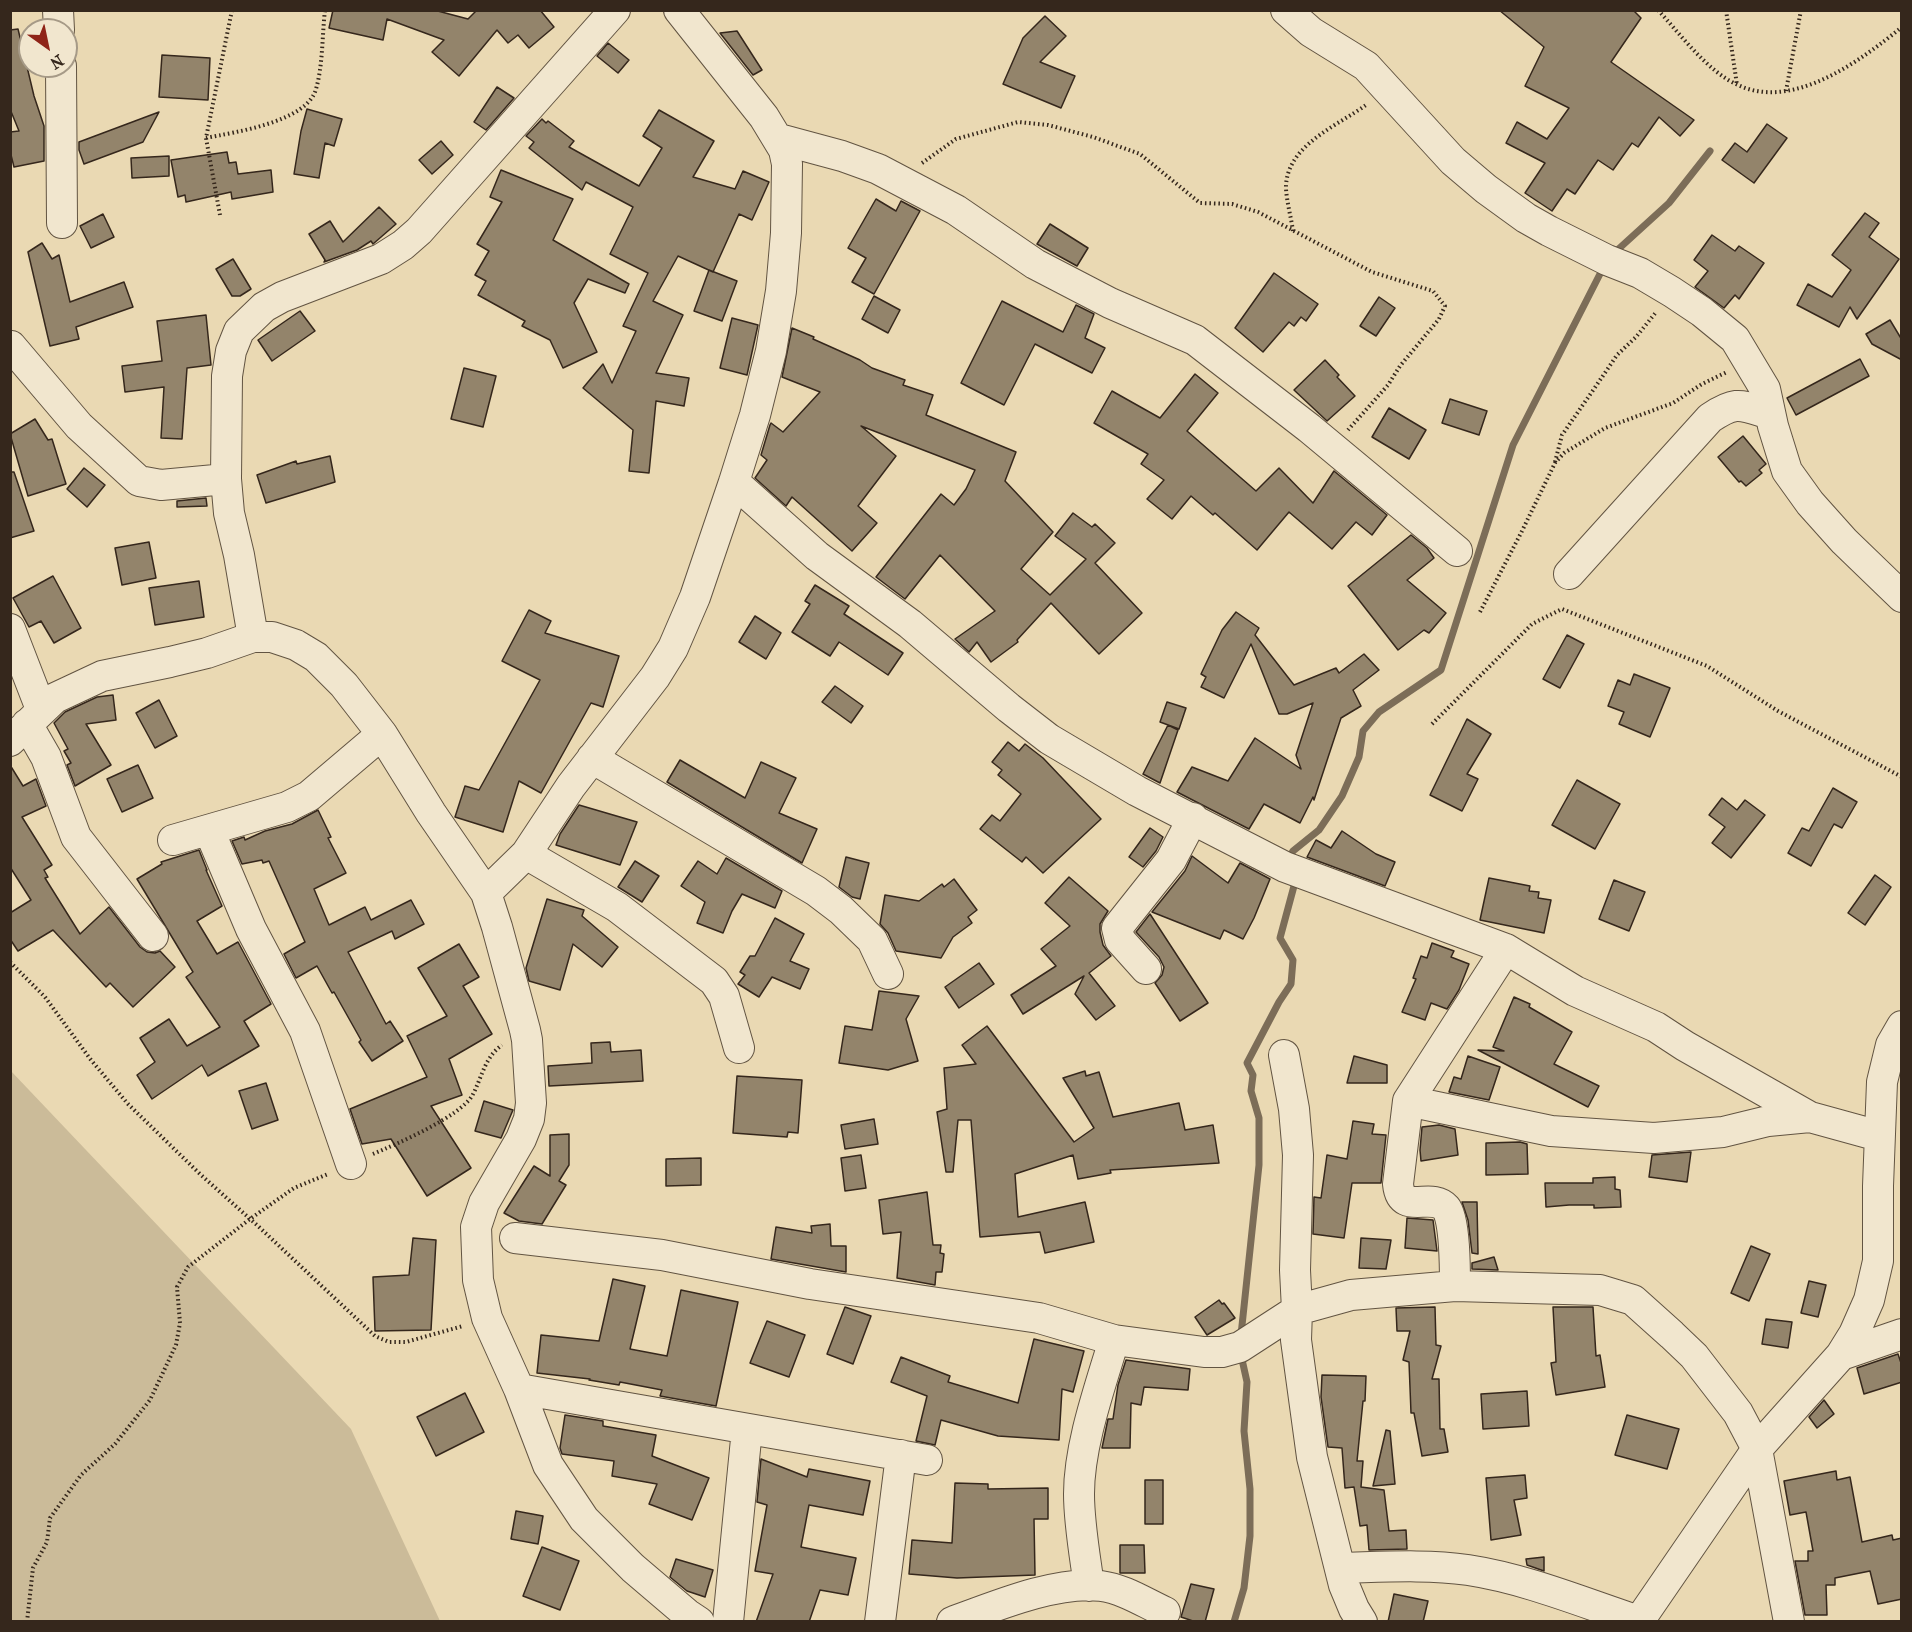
<!DOCTYPE html>
<style>
body{margin:0}
#map{position:relative;width:1912px;height:1632px;overflow:hidden;background:#ead9b3;font-family:"IM FELL French Canon",serif}
canvas{display:block}
.frame{position:absolute;inset:0;border:12px solid #35271c;pointer-events:none}
.north{position:absolute;left:18px;top:18px;width:60px;height:60px;box-sizing:border-box;background:#f1e6ce;border:2px solid #a69a87;border-radius:50%;rotate:147deg;font-size:16px;font-weight:700;line-height:24px;text-align:center;color:#35271c}
.north::after{content:'';display:block;margin:auto;width:21px;height:27px;background:#8f2418;clip-path:polygon(50% 0,100% 100%,50% 72%,0 100%)}
</style>
<div id="map">
<canvas width="1912" height="1632"></canvas>
<div class="frame"></div>
<div class="north">N</div>
</div>
<script>
const ctx = document.querySelector('canvas').getContext('2d');
ctx.lineJoin = 'round';
function fillPath(path, color) {
  ctx.fillStyle = color;
  ctx.fill(path, 'evenodd');
}
function trace(path, color, width, dash) {
  ctx.strokeStyle = color;
  ctx.lineWidth = width;
  ctx.lineCap = dash ? 'butt' : 'round';
  ctx.setLineDash(dash || []);
  ctx.stroke(path);
}
fillPath(new Path2D(`
 M10 1070 351 1429 440 1621H11Z`), '#cbbb99');
trace(new Path2D(`
 M1613 254 1669 203 1710 151
 M1288 860 1293 851 1319 830 1342 796 1359 757 1363 731 1379 712 1441 670 1513 445 1603 268
 M1241 1335 1259 1165V1118L1251 1091 1253 1075 1247 1063 1279 1002 1291 984 1293 960 1280 938 1294 886 1290 878
 M1234 1622 1244 1588 1250 1536V1489L1244 1431 1247 1382 1241 1355`), '#7c6d58', 7);
const building = new Path2D(`
 M333 10H434L468 19 477 10H540L554 27 529 48 518 35 508 43 497 30 459 76 432 52 444 40 387 19 383 40 329 28Z
 M1499 10H1633L1641 18 1611 62 1694 120 1680 136 1659 117 1638 147 1632 143 1613 170 1598 160 1575 194 1567 189 1552 211 1525 193 1545 163 1506 143 1517 122 1547 139 1569 108 1525 86 1544 47Z
 M1045 16 1066 36 1040 62 1075 76 1061 108 1003 84 1023 38Z
 M18 29 34 96 44 126V161L14 167 10 151V132L19 131 10 109V30Z
 M737 31 762 70 753 75 720 33Z
 M608 43 629 60 618 73 597 56Z
 M162 55 210 58 208 100 159 97Z
 M497 87 514 98 486 130 474 122Z
 M307 109 342 119 334 146 325 143 319 178 294 174 301 131Z
 M659 110 714 141 693 177 735 189 743 171 769 182 752 220 739 214 713 272 678 256 653 301 683 315 656 373 689 378 684 406 656 401 649 473 629 471 633 430 583 388 603 364 612 383 636 331 623 326 648 273 610 254 633 207 586 182 582 190 529 148 534 142 526 136 542 119 546 123 548 121 574 141 569 147 639 186 662 148 643 136Z
 M159 112 143 142 84 164 79 150V142Z
 M1767 124 1787 138 1754 183 1722 160 1735 143 1747 152Z
 M441 141 453 155 432 174 419 160Z
 M227 152 229 163 236 162 238 174 271 170 273 192 232 199 231 192 186 202 185 195 178 197 171 160Z
 M169 156V176L132 178 131 158Z
 M501 170 573 199 553 240 629 284 625 293 588 279 574 303 597 352 563 368 550 340 522 326 525 321 478 295 486 281 475 275 489 251 477 244 502 202 490 197Z
 M876 199 896 211 901 201 920 211 874 294 852 282 866 258 848 248Z
 M379 207 396 224 373 244 371 241 357 250 324 262 325 260 309 234 330 221 343 242Z
 M1865 213 1879 223 1869 237 1899 259 1857 319 1850 307 1839 327 1797 305 1808 284 1832 297 1851 270 1832 255Z
 M103 214 114 237 91 248 80 226Z
 M1050 224 1088 248 1077 266 1037 244Z
 M1712 235 1735 251 1739 246 1764 263 1739 299 1735 295 1724 308 1695 287 1708 271 1694 260Z
 M42 243 52 259 59 255 70 302 124 282 133 307 76 327 79 339 50 346 28 252Z
 M233 259 251 289 240 296H232L216 269Z
 M709 270 737 281 722 321 694 311Z
 M1274 273 1318 304 1306 321 1301 317 1294 326 1289 322 1263 352 1235 328Z
 M874 296 900 310 888 333 862 319Z
 M1379 297 1395 308 1376 336 1360 326Z
 M1002 301 1063 332 1076 305 1094 314 1085 338 1105 348 1092 373 1035 344 1004 405 961 383Z
 M300 311 315 331 272 361 258 340Z
 M206 315 211 365 187 368 182 439 161 438 164 387 125 392 122 366 162 361 157 321Z
 M732 318 758 325 747 375 720 368Z
 M1890 320 1902 340V360L1872 344 1866 334Z
 M792 328 814 337 813 339 860 360 872 368 905 380 903 385 933 395 926 415 1016 452 1005 481 1053 532 1021 569 1050 595 1086 559 1055 536 1073 513 1092 527 1095 524 1115 543 1095 563 1142 613 1099 654 1051 603 1017 640 1018 642 991 662 977 642 969 652 955 639 995 611 940 555 905 599 876 577 941 494 954 505 966 489 975 470 861 426 896 456 858 506 877 523 852 551 792 497 786 506 755 478 767 460 761 455 770 425 771 423 783 432 820 392 782 377Z
 M1860 359 1869 376 1796 415 1787 398Z
 M1325 360 1339 375 1337 377 1355 396 1327 421 1294 390Z
 M464 368 496 376 483 427 451 419Z
 M1195 374 1218 393 1187 431 1256 491 1279 468 1313 503 1334 471 1387 515 1372 535 1356 522 1332 549 1289 512 1257 550 1215 513 1213 515 1191 496 1172 519 1147 499 1164 480 1141 464 1148 454 1094 423 1112 391 1160 418Z
 M1450 399 1487 411 1479 435 1442 423Z
 M1389 408 1426 430 1409 459 1372 437Z
 M35 419 48 440 52 439 66 484 28 496 10 434Z
 M1743 436 1766 464 1759 470 1762 473 1746 486 1741 481 1739 482 1718 457Z
 M330 456 335 482 266 503 257 475 296 461 297 464Z
 M84 468 105 485 87 507 67 489Z
 M10 472H14L34 531 10 538Z
 M206 498 207 506 177 507V501Z
 M1411 535 1427 548 1434 558 1407 580 1446 613 1429 633 1424 630 1398 650 1348 586Z
 M149 542 156 578 122 585 115 548Z
 M53 576 81 628 54 643 41 621 29 627 13 598Z
 M199 581 204 617 155 625 149 588Z
 M815 585 849 606 844 614 903 653 888 675 839 642 830 656 792 632 810 604 805 601Z
 M529 610 551 621 545 633 619 656 603 707 591 703 541 793 519 781 503 832 455 817 465 786 479 790 540 680 502 661Z
 M1236 612 1259 628 1255 635 1294 685 1336 668 1339 673 1364 654 1379 670 1353 690 1361 706 1341 718 1314 800 1313 797 1300 823 1264 804 1249 829 1177 792 1192 767 1228 781 1255 738 1301 769 1296 755 1313 703 1287 714H1279L1251 644 1224 698 1201 687 1206 677 1201 674 1222 630Z
 M755 616 781 633 766 659 739 642Z
 M1567 635 1584 644 1560 688 1543 679Z
 M1634 674 1670 688 1650 737 1619 724 1624 712 1608 706 1618 680 1630 685Z
 M835 686 863 706 851 723 822 702Z
 M113 695 116 720 86 724 111 765 75 786 67 765 71 763 64 751 68 749 54 723 65 712 97 697Z
 M159 700 177 736 155 748 136 713Z
 M1167 702 1186 708 1179 729 1160 722Z
 M1467 719 1491 734 1467 774 1478 779 1462 811 1430 795Z
 M1168 725 1178 730 1160 783 1143 774Z
 M1008 742 1019 751 1025 744 1043 758 1101 819 1043 873 1026 857 1022 862 980 829 992 815 1000 821 1021 794 998 775 1002 770 992 762Z
 M680 760 745 798 761 762 796 778 779 813 817 829 802 863 667 782Z
 M10 765 23 786 36 779 46 806 22 817 52 865 44 870 48 877 45 878 80 934 109 907 140 947 147 952 155 953 160 951 175 967 133 1007 110 983 106 987 53 930 18 951 10 939V913L31 900 10 867Z
 M138 765 153 798 122 812 107 779Z
 M1577 780 1620 804 1595 849 1552 825Z
 M1833 788 1857 802 1842 828 1834 824 1811 866 1788 853 1802 828 1809 831Z
 M1722 798 1737 810 1745 800 1765 815 1731 858 1712 843 1725 827 1709 815Z
 M579 805 637 822 620 865 556 845 560 834Z
 M318 810 331 837 328 838 346 873 314 889 329 925 365 907 371 920 411 900 424 924 395 939 392 931 348 952 386 1024 390 1021 403 1041 372 1061 359 1042 361 1040 334 992 332 993 317 966 296 978 284 954 305 942 269 861 263 863 262 860 242 864 232 841 244 837 245 840 265 831 292 824Z
 M1150 828 1163 837 1156 851 1143 867 1129 857Z
 M1342 831 1376 854 1395 862 1385 886 1307 857 1316 840 1331 848Z
 M199 850 207 870H206L222 906 197 921 217 954 238 942 271 1004 244 1021 259 1046 208 1076 202 1065 152 1099 137 1075 155 1062 140 1038 169 1019 187 1046 220 1027 186 977 193 972 137 879 162 864 161 862Z
 M1192 856 1228 883 1240 863 1270 879 1254 918 1243 939 1224 930 1220 939 1152 912 1185 871Z
 M846 857 869 863 860 899 852 897 839 887Z
 M726 858 782 891 775 908 742 894 732 911 723 933 697 923 705 902 681 886 698 861 717 874Z
 M635 861 659 876 642 902 618 887Z
 M1875 875 1891 887 1865 925 1848 913Z
 M1069 877 1108 911 1100 924V932L1103 945 1111 956 1089 973 1115 1006 1096 1020 1075 994 1084 976 1023 1014 1011 995 1056 966 1041 949 1070 926 1045 903Z
 M1489 878 1530 886 1529 891 1539 892 1538 898 1551 900 1544 933 1480 920Z
 M954 879 977 910 968 917 972 923 953 937 941 958 896 951 888 933 880 924 885 895 919 901 942 884 944 887Z
 M1614 880 1645 892 1629 931 1599 919Z
 M547 899 584 910 582 916 618 947 602 967 573 944 560 990 529 981 526 968Z
 M1150 914 1208 1003 1180 1021 1155 983 1162 975 1164 967 1159 957 1136 932Z
 M775 918 804 934 790 961 809 969 800 989 772 977 759 997 738 984 745 975 740 972 750 956H755Z
 M1432 943 1454 951 1451 957 1469 964 1459 990 1447 1009 1431 1003 1425 1020 1402 1012 1416 979 1413 978 1421 956 1427 958Z
 M459 944 479 977 463 986 492 1034 449 1059 462 1095 431 1106 471 1168 427 1196 391 1139 362 1144 350 1109 427 1077 407 1036 447 1016 418 968Z
 M979 963 994 984 959 1008 945 987Z
 M879 991 919 996 906 1019 918 1061 888 1070 839 1063 845 1026 872 1030Z
 M1514 997 1530 1004 1529 1007 1572 1032 1554 1064 1599 1086 1588 1107 1478 1050 1504 1051 1493 1047Z
 M987 1026 1074 1142 1094 1128 1063 1078 1085 1071 1086 1076 1099 1072 1113 1117 1179 1103 1185 1130 1213 1125 1219 1163 1110 1170 1111 1173 1078 1179 1073 1155 1015 1174 1018 1217 1085 1202 1094 1242 1045 1253 1040 1232 980 1237 971 1120H958L953 1172H946L937 1112 947 1109 944 1068 976 1064 962 1045Z
 M610 1042 611 1052 641 1050 643 1081 549 1086 548 1066 592 1063 591 1043Z
 M1354 1056 1387 1065V1083H1347Z
 M1468 1056 1500 1067 1489 1100 1449 1092 1454 1077 1461 1079Z
 M737 1076 802 1080 798 1133 788 1132 787 1137 733 1133Z
 M266 1083 278 1120 252 1129 239 1091Z
 M484 1101 513 1110 501 1138 475 1131Z
 M874 1119 878 1144 845 1149 841 1125Z
 M1353 1121 1374 1124 1372 1134 1386 1135 1381 1183H1352L1344 1238 1313 1234 1314 1197 1321 1198 1327 1155 1347 1159Z
 M1439 1125 1455 1129 1458 1155 1421 1161 1420 1150 1422 1127Z
 M569 1134V1165L559 1181 566 1185 542 1224 519 1221 504 1213 534 1166 550 1176V1135Z
 M1520 1142 1527 1144 1528 1174 1486 1175V1143Z
 M1691 1152 1687 1182 1649 1177 1652 1155Z
 M861 1155 866 1188 845 1191 841 1158Z
 M701 1158V1185L666 1186V1159Z
 M1615 1177V1189L1620 1190 1621 1207 1594 1208V1205H1569L1546 1207 1545 1183H1593V1178Z
 M927 1192 933 1245H941L940 1253 944 1254 942 1272H936L935 1285 897 1278 901 1232 883 1234 879 1200Z
 M1462 1202H1477L1478 1254 1472 1253 1468 1220Z
 M1407 1218 1433 1220 1437 1251 1405 1248Z
 M830 1224 831 1246H846V1272L771 1259 776 1227 812 1233 811 1226Z
 M413 1238 436 1240 431 1330 375 1331 373 1277 409 1275Z
 M1361 1238 1391 1240 1386 1269 1359 1268Z
 M1751 1246 1770 1254 1749 1301 1731 1293Z
 M1494 1257 1498 1270 1472 1269V1263Z
 M613 1279 645 1286 630 1349 667 1356 681 1290 738 1302 716 1406 660 1396 662 1390 620 1382 619 1385 589 1380 590 1379 537 1373 541 1335 599 1341Z
 M1809 1281 1826 1285 1818 1317 1801 1313Z
 M1219 1300 1222 1304 1224 1303 1235 1318 1207 1335 1195 1317Z
 M845 1307 871 1316 853 1364 827 1354Z
 M1435 1307 1436 1345 1441 1346 1432 1379H1439L1440 1429H1444L1448 1452 1422 1456 1414 1413H1411L1409 1362 1403 1360 1410 1331H1397L1396 1308Z
 M1553 1307H1593L1596 1356 1600 1355 1605 1387 1556 1395 1551 1363 1556 1362Z
 M1766 1319 1792 1322 1788 1348 1762 1344Z
 M767 1321 805 1335 789 1377 750 1363Z
 M1034 1339 1084 1351 1073 1392 1062 1389 1059 1440 998 1436 941 1420 935 1445 916 1441 927 1396 891 1382 901 1357 950 1376 948 1382 1018 1403Z
 M1898 1354 1902 1366V1382L1864 1394 1857 1368Z
 M1126 1360 1190 1369 1188 1390 1144 1387 1141 1405 1131 1403 1130 1448H1102L1108 1419H1113L1118 1385Z
 M1322 1375 1366 1376 1365 1401H1363L1357 1461H1363L1361 1487 1384 1490 1389 1531 1406 1530 1407 1549 1369 1550 1367 1525 1360 1526 1354 1487 1345 1488 1342 1448 1328 1447 1321 1397Z
 M1527 1391 1529 1426 1483 1429 1481 1394Z
 M465 1393 484 1432 436 1456 417 1417Z
 M1824 1400 1834 1414 1817 1428 1809 1417Z
 M565 1415 603 1421V1426L656 1435 652 1456 709 1478 692 1520 649 1504 657 1484 612 1476 614 1461 562 1454 560 1448Z
 M1627 1415 1679 1429 1667 1469 1615 1455Z
 M1386 1430 1390 1431 1395 1484 1373 1486Z
 M761 1459 807 1477 809 1469 870 1481 863 1515 809 1505 801 1547 856 1558 848 1595 820 1590 809 1622H756L773 1574 755 1571 767 1505 757 1502Z
 M1836 1471 1837 1480 1850 1477 1862 1542 1892 1535 1893 1540 1902 1538V1599L1878 1604 1870 1571 1835 1578V1585H1826L1827 1615H1805L1795 1561H1808V1551H1813L1806 1512 1790 1515 1784 1481Z
 M1525 1475 1527 1498 1514 1500 1521 1535 1491 1540 1486 1478Z
 M1145 1480H1163V1524H1145Z
 M955 1483 988 1484V1489L1048 1488V1519H1034L1035 1575 957 1578 909 1574 912 1540 952 1543Z
 M516 1511 543 1516 538 1544 511 1539Z
 M1120 1545H1144L1145 1573H1120Z
 M542 1547 579 1561 560 1610 523 1596Z
 M1544 1557V1571L1527 1565 1526 1559Z
 M676 1559 713 1570 705 1597 687 1591 670 1577Z
 M1191 1584 1214 1589 1205 1622H1196L1181 1617Z
 M1394 1594 1428 1601 1423 1622H1388Z`);
fillPath(building, '#93846b');
trace(building, '#35271c', 1.5);
const minor = new Path2D(`
 M58 10 59 30
 M1286 10 1311 32 1366 66 1453 161 1486 189 1526 218 1549 231 1607 260 1640 273 1672 292 1702 312 1735 339 1765 389 1773 426 1787 471 1810 503 1844 541 1902 597
 M61 66 62 223
 M779 139 842 156 878 169 956 210 1035 264 1110 303 1195 340 1309 428 1457 551
 M11 346 79 426 139 481 161 485 226 479
 M734 482 817 556 910 624 1009 708 1049 739 1137 791 1285 867 1506 949 1575 991 1656 1027 1685 1046 1810 1117 1879 1136
 M1569 574 1710 418C1737 400 1740 405 1770 414
 M10 629 41 709
 M253 637 239 555 229 513 226 479 227 376 231 351 239 331 264 307 282 297 381 259 403 245 419 231 615 10
 M27 724 46 757 76 837 153 936
 M10 741 55 698 102 676 170 662 207 653 253 637H272L296 645 316 657 344 685 382 734 431 813 486 893 497 927 525 1030 527 1040 531 1103 529 1119 521 1139 484 1203 476 1227 478 1280 487 1318 519 1389 548 1465 584 1519 633 1568 687 1614 699 1622
 M592 758 816 891 841 910 872 940 888 974
 M209 830 251 929 305 1031 351 1164
 M173 840 287 807 309 796 382 734
 M526 854 617 907 714 981 724 996 739 1048
 M486 893 526 854 571 786 655 677 673 648 695 597 734 482 755 415 771 351 781 291 786 233 787 164 784 150 764 117 679 10
 M1146 969 1120 940 1117 928 1171 860 1193 818
 M1284 1055 1294 1109 1298 1155 1295 1270 1297 1310 1296 1340 1312 1457 1344 1585 1354 1609 1362 1622
 M1408 1101 1551 1131 1654 1138 1723 1132 1768 1121 1810 1117
 M515 1238 662 1255 810 1284 1039 1318 1114 1340 1204 1352H1222L1240 1347 1297 1310 1351 1295 1455 1286 1600 1290 1633 1300 1672 1335 1694 1356 1738 1413 1757 1449 1789 1622
 M1455 1286C1455 1271 1455 1218 1446 1208 1431 1191 1401 1217 1398 1184L1408 1101 1506 949
 M1841 1355 1902 1334
 M519 1389 927 1460
 M1340 1568C1383 1567 1426 1564 1468 1570 1527 1579 1584 1603 1639 1621L1757 1449 1841 1355 1854 1334 1869 1300 1878 1261V1186L1882 1082 1891 1045 1902 1026
 M1089 1586C1085 1556 1079 1524 1079 1494 1079 1445 1100 1387 1114 1340
 M728 1622 747 1429
 M880 1622 901 1455
 M952 1622C993 1607 1057 1580 1101 1586 1124 1589 1145 1603 1165 1612`);
trace(minor, '#625442', 32);
trace(new Path2D(`
 M1658 10C1681 35 1708 72 1738 85 1793 111 1860 61 1902 27
 M1726 10 1737 85
 M1786 91 1801 10
 M206 138C235 132 307 122 316 89 323 65 322 36 325 10
 M922 163 956 139 1018 122 1048 125 1093 137 1140 154 1200 203 1232 204 1258 212 1372 272 1433 291 1445 306 1439 319 1400 366 1388 385 1348 430
 M220 215 206 138 232 10
 M1293 231C1291 217 1287 203 1286 189 1285 146 1337 126 1366 105
 M1555 462 1562 435 1596 386 1617 355 1636 337 1657 311
 M1480 612 1521 533 1555 463 1564 453 1605 428 1673 403 1702 384 1727 372
 M1432 724 1532 624 1562 609 1707 666 1778 711 1902 777
 M10 962 45 997 91 1060 128 1104 201 1175 259 1227 375 1336 389 1342H406L463 1326
 M373 1154C397 1144 459 1117 472 1096 482 1078 484 1058 502 1045
 M27 1622 33 1568 47 1542 50 1518 81 1475 115 1444 150 1400 176 1345 180 1323 177 1287 188 1267 250 1219 294 1188 328 1174`), '#35271c', 4, [1.5, 3]);
trace(minor, '#f1e6ce', 30);
</script>
